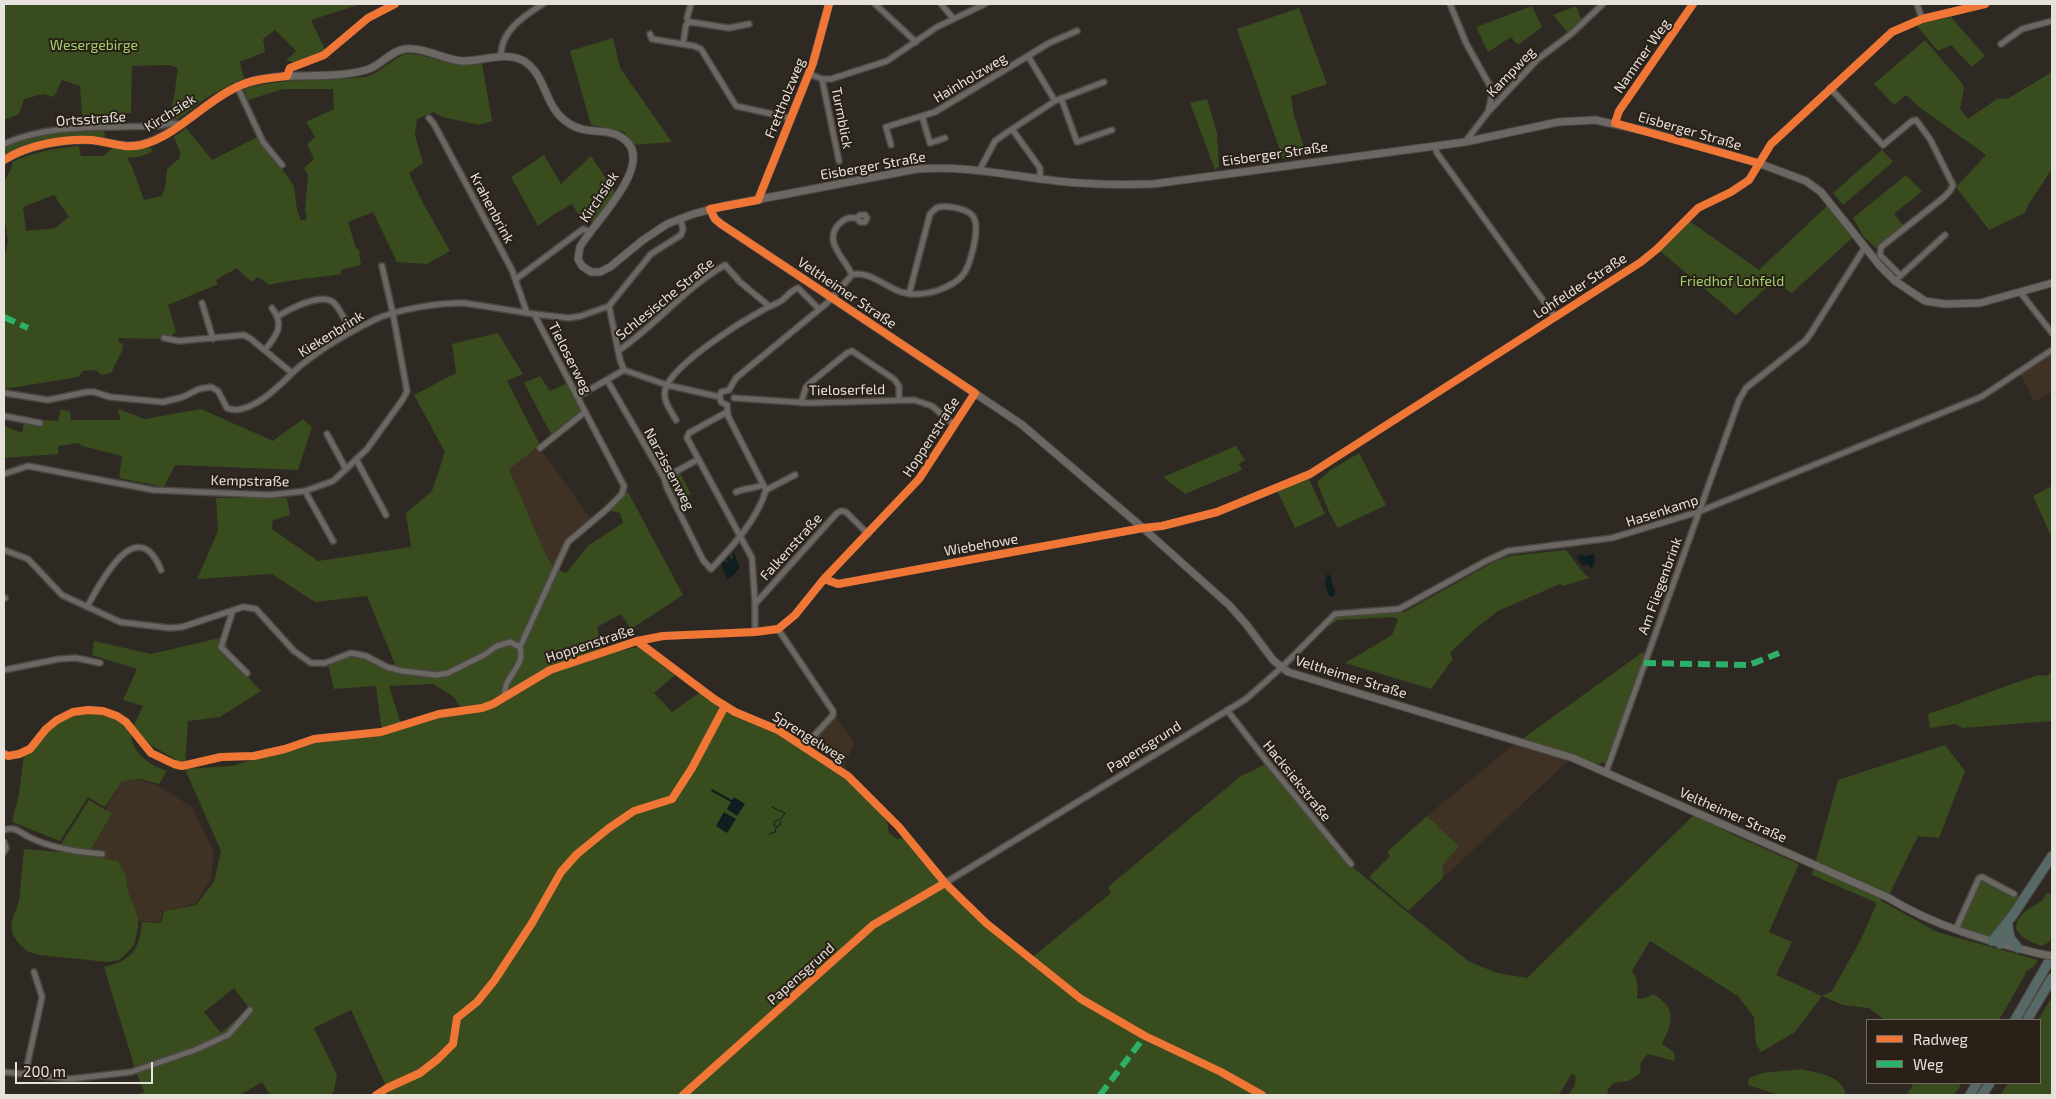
<!DOCTYPE html>
<meta charset="utf-8">
<style>
body{margin:0}
#map{position:relative;width:2056px;height:1099px;overflow:hidden;background:#2f2924;font-family:"Exo 2",sans-serif}
canvas{display:block}
.frame{position:absolute;inset:0;border:5px solid #e7e1db;pointer-events:none}
.legend{position:absolute;left:1866px;top:1019px;width:175px;height:65px;box-sizing:border-box;background:#292017;border:1px solid #756d65;margin:0;padding:6px 9px;list-style:none;font-size:15px;color:#e7e1db}
.legend li{display:flex;align-items:center;gap:10px;height:25px}
.legend b{width:25px;border:1px solid #756d65}
.scale{position:absolute;left:15px;top:1062px;width:138px;height:22px;box-sizing:border-box;border:2px solid #e7e1db;border-top:0;padding-left:6px;font-size:15px;line-height:18px;white-space:nowrap;color:#e7e1db;-webkit-text-stroke:4px #292017;paint-order:stroke}
</style>
<div id="map">
<canvas width="2056" height="1099"></canvas>
<div class="frame"></div>
<ul class="legend">
<li><b style="height:6px;background:#f07635"></b>Radweg</li>
<li><b style="height:6px;background:#2db169"></b>Weg</li>
</ul>
<div class="scale">200 m</div>
</div>
<script>
const ctx = document.querySelector('canvas').getContext('2d');
ctx.lineJoin = 'round';
function fillPath(path, color) {
  ctx.fillStyle = color;
  ctx.fill(path, 'evenodd');
}
function trace(path, color, width, dash) {
  ctx.strokeStyle = color;
  ctx.lineWidth = width;
  ctx.lineCap = dash ? 'butt' : 'round';
  ctx.setLineDash(dash || []);
  ctx.stroke(path);
}
function label(font, color, halo, rows, align = 'center') {
  ctx.font = font + ' "Exo 2",sans-serif';
  ctx.lineWidth = 4;
  ctx.setLineDash([]);
  ctx.textBaseline = 'middle';
  ctx.strokeStyle = halo;
  ctx.fillStyle = color;
  for (const [text, x, y, turn = 0] of rows) {
    ctx.save();
    ctx.translate(x, y);
    ctx.rotate((+turn || 0) * Math.PI / 180);
    ctx.textAlign = isNaN(turn) ? turn : align;
    if (halo) ctx.strokeText(text, 0, 0);
    ctx.fillText(text, 0, 0);
    ctx.restore();
  }
}
fillPath(new Path2D(`
 M2052 352V392L2034 402 2020 373Z
 M538 446 591 519 568 539 553 567 546 555 509 469Z
 M836 716 854 743 844 767 812 746 811 743Z
 M1516 739 1569 760 1443 878V865L1459 846 1427 816 1513 745Z
 M141 780 159 786 193 808 214 853 211 879 195 904 163 911 160 922 138 921V917L128 891 126 876 87 856 112 815 105 810 122 781Z`), '#3f3124');
fillPath(new Path2D(`
 M4 4H361L311 20 325 50 318 55 295 65 291 61H286L296 51 275 30 263 39 265 52 240 62 244 79C227 86 212 94 198 104 187 112 180 120 167 123L174 97 178 68 169 65 132 66 131 113 104 115V127L83 128 80 86 62 80 54 97 43 94 24 99 19 114 4 120Z
 M1532 6 1542 27 1518 45 1511 37 1488 52 1476 27Z
 M1576 6 1582 22 1569 34 1553 15Z
 M1299 8 1327 84 1291 96 1294 116 1307 156 1283 159 1237 29Z
 M1951 17 1985 56 1972 67 1951 45 1938 51 1916 25Z
 M613 38 620 68 672 142 633 145 624 132 591 125 570 51Z
 M1925 40 1961 82 1964 87 1960 109 1968 119 1997 99 2009 98 2052 72V169L2028 205 2025 213 1989 230 1956 187 1986 155 1919 107 1906 95 1894 105 1874 84Z
 M406 54C422 53 435 60 450 63 460 66 471 64 482 63L492 121 479 125 443 117 433 112 417 119 415 135 423 163 409 173 423 203 450 251 427 264 397 262 373 212 348 222 356 248 359 250 361 265 341 270V274C317 278 292 279 269 285L258 277 251 282 237 268 216 280 218 284 168 305 176 332 166 339 119 338 118 342 123 344 122 351 111 373 102 375 95 370 83 371 78 377 4 389V259L8 241 4 215V182L11 169 12 162C33 152 57 148 79 146L81 156H104L113 147 124 149 151 148 152 152 139 157 127 158 132 167 144 200 161 196 165 189 167 169 180 158V152L174 137 186 128 212 160 259 136 294 186 297 210 301 220H305L307 217 305 212 308 175 304 168 314 159 307 144 315 137 306 122 334 109 333 89H283L248 100 244 89C283 77 323 82 363 77 380 75 390 59 406 54ZM54 195 69 217 55 228 26 231 23 207Z
 M1207 99 1217 133 1219 167 1215 170 1190 103Z
 M104 130 105 137C72 134 34 139 4 154V146C34 131 71 131 104 130Z
 M1882 150 1893 162 1843 205 1833 193Z
 M544 155 561 184 591 156 616 193 596 222 590 221 585 225 572 204 553 215 538 226 511 177Z
 M1906 175 1922 191 1894 214 1904 226 1876 248 1864 237 1853 218Z
 M1827 206 1852 238 1792 293 1774 281 1736 315 1660 251 1688 220 1759 270Z
 M498 333 523 374 507 381 540 445 509 469 546 555 554 568 566 573 589 545 623 523 620 513 607 510 628 492 683 595 631 629 621 614 597 627 602 647 606 654 638 647 675 675 654 693 672 712 699 693 727 709 759 722 800 746 846 777 882 814 887 822 889 833 897 839 905 837 939 882 982 923 1030 959 1111 893 1108 887 1241 776 1266 764 1350 865 1407 912 1468 961 1497 973 1527 978 1693 816 1697 815 1734 835 1799 864 1769 932 1792 942 1776 975 1822 996 1832 991 1860 941 1876 905 1875 902 1812 875 1838 780 1945 745 1965 771 1939 838 1918 836 1890 893 1880 900 1937 932 2038 960 2033 967 2025 972V975L1999 1020H1885L1869 1008 1843 1005 1822 996 1795 1032 1761 1052 1756 1044 1754 1017 1738 996 1650 941 1632 971C1639 980 1638 988 1637 999L1645 998 1653 994C1677 1008 1673 1022 1662 1044L1674 1052 1675 1061 1648 1054 1641 1062 1640 1074 1628 1081 1613 1083 1607 1091 1609 1095H1568L1574 1087 1576 1077 1572 1073 1559 1095H376L386 1086 351 1010 314 1028 337 1075 334 1091 331 1095H270L262 1082 240 1095H137L144 1092 136 1072 104 967C133 960 139 950 142 922L161 923 164 911 196 905 214 882 221 851 185 769 175 759 152 746 133 727 143 706 123 700 137 669 92 655 94 641 151 654 224 637 231 659 261 691 220 717 188 721 185 769 232 766 315 741 382 733 376 686 334 689 328 665 349 655 379 660 389 665 395 664 367 596 315 602 272 574 197 579 218 531 216 498H287L290 515 273 520 272 529 318 561 411 547 406 513 432 491 445 452 414 395 456 373 452 344ZM433 684 454 697 463 712 439 716 402 727 389 686ZM234 988 249 1008 221 1033 204 1012Z
 M540 376 550 391 568 383 581 409V412L551 434 524 383Z
 M61 409 70 412 71 420H120L118 409 145 419 201 409 273 441 303 419 312 427 298 470 175 465 164 487 119 478 122 456 82 446 79 443 58 446V454L4 458V426L22 433 24 422 40 425 41 420 58 421Z
 M1236 446 1245 460 1239 464 1242 470 1185 494 1163 477Z
 M1359 453 1386 505 1338 528 1329 512 1317 482 1329 471Z
 M677 473H680L691 494 676 502 667 481 668 478Z
 M1308 477 1325 514 1295 528 1277 490Z
 M2052 486V538L2033 496Z
 M1566 550 1582 571 1589 578 1563 586 1560 584 1498 611 1475 629 1450 653 1453 659 1431 689 1345 663 1392 635 1398 619 1394 617 1338 620 1326 628 1291 664 1288 663 1336 615 1401 610 1403 613 1492 563 1510 556Z
 M1643 652 1645 655 1606 762 1598 764 1522 739Z
 M2052 672V721L1963 728 1955 724 1930 728 1928 714C1966 702 2002 686 2040 675L2046 676Z
 M102 711C116 717 124 722 133 734L131 738C136 756 150 765 167 771L159 784 141 779 122 781 105 807 88 797 60 841 12 822 19 794 24 754 58 720 73 713Z
 M89 800 112 814 87 856 118 861 126 876 128 891 138 917V928L134 945 126 954 119 960 108 962 38 955 27 951 19 944 13 935 11 923 19 901 24 849 59 852 61 844Z
 M1427 816 1459 846 1443 865V878L1408 911 1369 877 1390 856 1387 852Z
 M1981 880 2021 897 1994 934 1987 936 1963 929 1960 923 1978 882Z
 M2047 893 2052 894V936L2049 942 2042 946C2030 942 2022 939 2016 929 2018 906 2039 910 2047 893Z
 M2052 997V1095H2000L2008 1083H2040V1020H2038Z
 M1802 1069C1819 1074 1842 1075 1846 1095H1779L1748 1085 1749 1078 1763 1073Z
 M1914 1083H1962L1954 1095H1906Z`), '#384c1d');
fillPath(new Path2D(`
 M733 551 740 568 729 579 727 578 721 564 724 559 727 563 729 561 724 558 728 553 730 559H733Z
 M1581 554 1585 556 1594 554 1595 561 1592 569 1587 564 1583 566 1576 557Z
 M1327 574 1331 576C1330 583 1336 588 1335 595L1332 597 1328 595 1325 583Z
 M712 789 732 800 734 797 745 804 737 816 727 809 731 802 711 791Z
 M724 812 736 819 727 833 716 826Z`), '#0f1e1f');
trace(new Path2D(`
 M772 807 785 813 782 818 774 822V825L777 827
 M777 827 781 824 780 821
 M769 834 775 832 776 828`), '#0f1e1f', 1);
const minor = new Path2D(`
 M875 4 916 42
 M941 4 953 18
 M1450 4 1466 43 1490 86 1492 95 1488 112
 M1917 4 1922 19
 M689 23 687 18 691 4
 M650 34 652 39 694 46 701 49 736 106 790 118
 M683 44 686 25 690 22 729 28 749 24
 M2001 44 2022 29 2052 21
 M501 57C500 31 524 16 543 4
 M809 74 822 79H831L887 61 937 27 985 4
 M287 76 290 68 324 55 368 18 395 4
 M822 79 839 161
 M237 86 263 142 282 165
 M1830 88 1883 145 1912 121 1916 120 1930 139 1953 185 1950 191 1943 198 1881 247 1880 255 1900 275
 M1061 98 1077 142 1112 130
 M1055 101 1028 56 1049 43 1077 31
 M922 116 930 143 945 138
 M429 118 434 124 512 270 527 313
 M1615 123 1619 111 1693 4
 M1012 129 1040 168V179
 M1465 142 1488 112 1538 59 1571 34 1603 4
 M4 144C50 123 108 128 158 126L172 123 180 124
 M891 145 886 127 935 112 1028 56
 M1435 146 1437 153 1555 317
 M979 171 995 141 1009 131 1055 101 1104 82
 M852 275C846 259 822 242 839 224 845 218 849 217 857 218L860 222H865L867 218 865 215H860L857 218
 M1899 277 1945 235
 M516 279 583 229 590 232
 M2020 292 2052 333
 M202 303 213 339
 M609 306 620 360 624 370 667 385 720 397
 M278 316C290 309 320 293 333 302 341 309 346 323 351 332
 M164 338 179 341 244 335 251 339 292 373
 M265 350C277 335 285 325 272 308
 M618 351C656 325 685 288 725 265L740 282 769 306
 M607 380 664 478 667 488 703 560 711 569C732 547 757 520 766 490L728 416 727 405
 M729 390 736 378 827 303 852 275C868 270 886 287 901 292 914 296 927 294 939 290 947 287 956 283 962 276 970 267 980 230 974 218 970 209 948 205 939 207 935 208 933 211 930 214L909 294
 M4 393 48 400 87 392H94L110 397 163 402 183 397 199 389 211 387 218 391 227 408C236 412 248 408 256 403 272 395 286 378 300 366 322 348 348 333 374 320 398 309 437 303 464 303L534 314 569 318 581 316 609 306 651 254 681 235 683 229 680 218
 M577 397 624 370
 M734 398 809 403 914 400 932 406 953 424
 M801 403 806 387 810 383 847 353 852 351 894 379 899 386V400
 M727 405 721 402 720 397 721 392 729 390
 M727 412 689 433 687 438 752 558 755 604
 M4 416 40 423
 M676 420C670 409 660 398 667 385 679 361 739 323 763 310 769 306 775 305 781 301 787 297 791 290 798 288L819 309
 M327 434 346 469
 M540 448 585 412
 M356 459 386 515
 M4 474 28 466 153 490 270 495 305 491 333 481 344 471 367 449 403 399 407 391 393 314 382 266
 M664 478 697 460
 M766 490 795 475
 M305 491 333 541
 M736 492C745 488 753 489 762 485
 M4 550 28 559 62 595 120 622 169 628 182 627 243 607 256 609 294 651 311 663H325L351 653 366 656 387 667 402 671 437 675 448 673 484 655 497 646 510 642 520 647
 M824 579 838 584 1143 528 1162 526 1217 512 1310 474 1641 262 1657 249 1698 208 1731 192 1749 180 1771 144 1892 32 1922 19 1985 4
 M4 598H5
 M87 607C100 583 137 511 161 570
 M233 610 221 647 247 673
 M778 629 833 711V715L804 747
 M755 632V604L837 513 841 511 846 512 868 534
 M637 641 714 699 735 712 778 730 848 776 899 827 945 883
 M4 670 59 659 76 658 100 663
 M504 697C505 692 505 685 508 681 515 668 524 662 520 647L568 542 607 509 622 494 624 486 534 314
 M1227 710 1268 763 1351 864
 M4 754 8 756 19 754 30 749 46 729 57 720 73 712 88 710 103 711 117 716 126 722 151 753 174 764 182 766 221 757 254 756 285 749 314 739 381 732 439 714 482 708 493 704 550 670 637 641 663 636 755 632 778 629 795 615 824 579 919 479 975 393
 M1606 772 1739 400 1746 388 1805 341 1811 333 1865 247
 M4 830C15 826 19 832 29 837 50 848 78 852 102 854
 M4 842 6 848 4 852
 M1956 929 1979 878 1982 877 2014 894
 M4 1072 70 1079 131 1072 195 1050 228 1035 250 1010
 M25 1075 42 997 34 972
 M683 1095 873 925 945 883 1246 699 1281 668 1335 614 1399 609 1486 561 1508 551 1612 538 1698 512 1981 397 2052 350`);
const tertiary = new Path2D(`
 M758 200 813 63 829 4`);
const secondary = new Path2D(`
 M4 160C27 145 63 139 90 140 108 141 125 149 143 144 178 134 204 102 237 87 277 68 324 82 366 70 381 66 390 51 405 49 424 47 443 59 461 61 481 62 503 51 522 60 545 72 544 103 563 119 585 138 604 126 621 137 661 161 591 225 580 247L578 259 582 266 591 272H600L610 267 643 240 667 224 693 214 724 206 917 169C965 165 1011 176 1057 181 1090 185 1120 185 1153 184L1465 142 1558 122 1595 120 1646 131 1758 163 1806 181 1821 192 1880 266 1895 281 1925 301 1945 304 1980 303 2052 283
 M710 209 715 219 721 224 1021 424 1143 528 1229 605 1246 624 1273 660 1288 672 1573 758 1887 897C1934 926 1987 941 2041 954`);
const motorway = new Path2D(`
 M2008 927 2010 938 2018 948
 M1992 941 2013 915 2052 856
 M2000 944 2008 926
 M2015 1020 2052 956
 M2027 1020 2052 978
 M1970 1095 1977 1083
 M1982 1095 1990 1083`);
trace(minor, '#4d4743', 8);
trace(tertiary, '#4d4743', 9);
trace(secondary, '#4d4743', 9);
trace(motorway, '#4d4743', 11);
trace(minor, '#6b6763', 5);
trace(tertiary, '#6b6763', 6);
trace(secondary, '#6b6763', 7);
trace(motorway, '#566966', 9);
const secondaryBridge = new Path2D(`
 M2041 954 2052 956`);
trace(secondaryBridge, '#4d4743', 9, []);
trace(secondaryBridge, '#6b6763', 7);
trace(new Path2D(`
 M4 317 28 328
 M1644 663 1749 665 1779 653
 M1100 1095 1145 1036`), '#2db169', 6, [12, 6]);
trace(new Path2D(`
 M1693 4 1619 111 1615 123 1758 163
 M4 160C27 145 65 138 92 140 109 142 124 149 141 145 178 136 204 101 239 86 254 79 271 78 287 76L290 68 324 55 368 18 395 4
 M824 579 838 584 1143 528 1162 526 1217 512 1310 474 1641 262 1657 249 1698 208 1731 192 1749 180 1771 144 1892 32 1922 19 1985 4
 M637 641 714 699 735 712 778 730 848 776 899 827 945 883 986 923 1081 999 1145 1036 1221 1072 1262 1095
 M4 754 8 756 19 754 30 749 46 729 57 720 73 712 88 710 103 711 117 716 126 722 151 753 174 764 182 766 221 757 254 756 285 749 314 739 381 732 439 714 482 708 493 704 550 670 637 641 663 636 755 632 778 629 795 615 824 579 919 479 975 393 721 224 715 219 710 209 758 200 813 63 829 4
 M376 1095 387 1088 420 1073 438 1059 453 1044 457 1018 477 1002 494 981 532 923 561 872 577 854 609 828 634 811 672 799 692 768 725 706
 M683 1095 873 925 945 883`), '#f07635', 8);
label('14px', '#a0d26b', '#292017', [
 ["Wesergebirge",94,45],
 ["Friedhof Lohfeld",1732,281]
]);
label('14px', '#e7e1db', '#292017', [
 ["Nammer Weg",1642,56,-55],
 ["Kampweg",1511,72,-46],
 ["Hainholzweg",970,78,-31],
 ["Frettholzweg",785,98,-68],
 ["Kirchsiek",170,113,-32],
 ["Turmblick",842,118,79],
 ["Ortsstraße",91,119,-4],
 ["Eisberger Straße",1690,131,16],
 ["Eisberger Straße",1275,154,-8],
 ["Eisberger Straße",873,166,-10],
 ["Kirchsiek",599,197,-56],
 ["Krahenbrink",492,208,62],
 ["Lohfelder Straße",1580,286,-33],
 ["Veltheimer Straße",847,293,34],
 ["Schlesische Straße",665,299,-39],
 ["Kiekenbrink",331,334,-32],
 ["Tieloserweg",570,358,63],
 ["Tieloserfeld",847,390,-1],
 ["Hoppenstraße",931,437,-57],
 ["Narzissenweg",669,469,62],
 ["Kempstraße",250,481,1],
 ["Hasenkamp",1662,511,-18],
 ["Wiebehowe",981,545,-10],
 ["Falkenstraße",791,547,-48],
 ["Am Fliegenbrink",1660,586,-70],
 ["Hoppenstraße",590,644,-18],
 ["Veltheimer Straße",1351,677,17],
 ["Sprengelweg",809,737,32],
 ["Papensgrund",1144,747,-32],
 ["Hacksiekstraße",1297,781,51],
 ["Veltheimer Straße",1733,815,24],
 ["Papensgrund",801,974,-42]
]);
</script>
